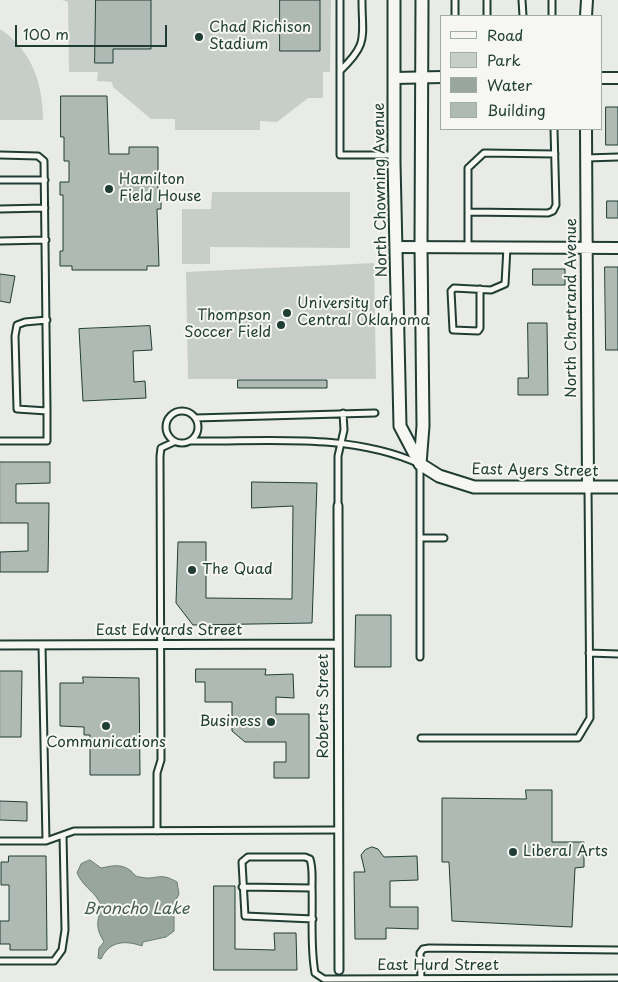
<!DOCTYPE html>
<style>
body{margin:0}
#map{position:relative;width:618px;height:982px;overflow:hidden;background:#e9ebe7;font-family:"Playpen Sans",sans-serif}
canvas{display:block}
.legend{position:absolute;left:440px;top:15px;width:162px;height:115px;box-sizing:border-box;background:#f6f6f2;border:1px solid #a0aca6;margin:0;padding:6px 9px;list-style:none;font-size:15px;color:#1f3d34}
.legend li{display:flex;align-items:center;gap:10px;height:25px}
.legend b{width:25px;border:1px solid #a0aca6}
.scale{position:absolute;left:15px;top:25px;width:152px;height:22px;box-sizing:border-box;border:2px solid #1f3d34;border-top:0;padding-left:6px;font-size:15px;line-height:18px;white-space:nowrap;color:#1f3d34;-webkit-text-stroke:4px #f6f6f2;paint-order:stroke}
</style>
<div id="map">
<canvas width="618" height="982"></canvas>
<ul class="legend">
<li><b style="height:6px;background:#f6f6f2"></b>Road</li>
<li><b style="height:14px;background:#c7cec9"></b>Park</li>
<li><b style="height:14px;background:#99a6a0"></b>Water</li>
<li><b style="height:14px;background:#b0bab5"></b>Building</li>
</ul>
<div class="scale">100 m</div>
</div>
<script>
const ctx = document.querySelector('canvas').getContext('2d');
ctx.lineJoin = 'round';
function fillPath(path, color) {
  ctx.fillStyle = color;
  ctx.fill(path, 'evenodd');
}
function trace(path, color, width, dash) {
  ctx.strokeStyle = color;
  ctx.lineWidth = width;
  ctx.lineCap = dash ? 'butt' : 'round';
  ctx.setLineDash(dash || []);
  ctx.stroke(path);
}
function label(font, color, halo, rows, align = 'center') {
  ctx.font = font + ' "Playpen Sans",sans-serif';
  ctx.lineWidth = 4;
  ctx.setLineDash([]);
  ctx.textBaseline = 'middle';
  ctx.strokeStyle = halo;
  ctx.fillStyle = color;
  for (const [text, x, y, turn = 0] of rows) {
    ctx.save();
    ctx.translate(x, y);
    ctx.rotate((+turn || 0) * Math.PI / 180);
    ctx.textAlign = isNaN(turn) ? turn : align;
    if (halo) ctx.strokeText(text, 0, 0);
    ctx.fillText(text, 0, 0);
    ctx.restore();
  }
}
fillPath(new Path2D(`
 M62 0H331L330 72H323V98H308L277 122 260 121V130H175V119H151L113 87 112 82 97 81 98 72H69L68 2Z
 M0 29C32 50 43 84 43 120H0Z
 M212 192H350V248L210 247V264H182V209H211Z
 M374 263 376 379H188L186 272Z`), '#c7cec9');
const water = new Path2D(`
 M90 860 101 868C112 866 121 863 131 871 134 874 136 877 140 877 157 881 158 871 177 882L179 894 174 904V931L166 937 143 942 142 946C125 940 109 941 101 959L98 958 99 948 104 942C96 928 96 923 102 907 95 890 85 890 77 873L81 864Z`);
fillPath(water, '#99a6a0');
trace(water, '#687c75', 1);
const building = new Path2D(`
 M96 0H151V49H113V63H95Z
 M280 0H320V51H280Z
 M61 96H107L109 154H129V147H158V196H161V209H157L159 266H147V270H72V266H60V251H63V195H60V182H69V161H64V137H61Z
 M606 107H618V145H606Z
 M607 201H618V218H607Z
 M605 267H618V350H606Z
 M533 269H565V285H533Z
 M0 274 15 276 10 303 0 301Z
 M528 323H547L548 395H518V378H528Z
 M150 326 152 350 133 351 134 382 145 381 146 398 83 401 79 329Z
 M238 380H327V388H238Z
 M0 462H50V483L16 484V503H49L48 572H0V552L28 551V523H0Z
 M252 482 317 483 312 623 193 625 176 603 178 542H206V598L292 599 293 506 252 508Z
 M356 615H391V667H355Z
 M196 669H266L265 675 293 674 294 698 276 697V714H309V778H274V762H286V742H245L232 731V702H205V682H196Z
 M0 671H22L21 737H0Z
 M83 677 139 678 140 775H90V735H84V727L60 726V683H83Z
 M526 790H552V842H584V867L575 868 572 927 452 921 449 862H442V798L526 799Z
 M0 801 27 802V821L0 820Z
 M372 847 378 849 384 857 417 856 418 880 390 881V907H418V929L386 928V939H355L354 872H365L361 855 365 850Z
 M9 856H46L47 950H10V944H0V921H9V885H1V862H8Z
 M214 886H235V949L275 950 274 933H296L297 970H214Z`);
fillPath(building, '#b0bab5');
trace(building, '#1f3d34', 1);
const service = new Path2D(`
 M340 0V155H393
 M455 0V16
 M487 0V16
 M522 0 523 16
 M552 0V16
 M340 71C369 43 362 38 362 0
 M0 155 38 156 44 161 47 411V441H0
 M586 158 618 157
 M0 180H45
 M0 209 45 208
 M468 212 548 213 553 211 556 205 554 129
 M0 241 46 240
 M468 247V168L484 153 555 154
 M480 289V328L478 331 453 330 451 291 454 288 491 290 505 284 507 247
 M47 320 25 322 17 325 15 336 17 409 47 411
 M166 427a16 16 0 1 1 32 0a16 16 0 1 1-32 0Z
 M195 418 375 413
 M190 441C266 442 349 432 420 464V657
 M338 506V456L344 430 343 413
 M420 538H444
 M42 645 46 841
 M589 653 618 654
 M421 738H578L590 718 588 488
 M157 831V773L161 760 160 456 161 448 174 442
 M0 841H46L74 831 338 830
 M242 887 312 888
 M313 919 245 916 242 862 248 857H305L310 859C313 868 312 878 312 887 313 915 310 945 315 973L324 979 618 978
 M0 961H54L62 950 65 930 63 835
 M421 978 420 953 423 949 429 948 618 950`);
const pedestrian = new Path2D(`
 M338 506 339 970
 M0 645 337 644`);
const minor = new Path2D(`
 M586 16 587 0
 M395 78 442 77
 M602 78H618
 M586 129 588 488
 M396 247 618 248`);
const tertiary = new Path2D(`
 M394 0V163L400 426 420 464
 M420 464 423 426 421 246 422 0
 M420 464 439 476 474 487H618`);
trace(service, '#1f3d34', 9);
trace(pedestrian, '#1f3d34', 11);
trace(minor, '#1f3d34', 14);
trace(tertiary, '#1f3d34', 15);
trace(service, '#f6f6f2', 5);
trace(pedestrian, '#f6f6f2', 7);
trace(minor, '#f6f6f2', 10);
trace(tertiary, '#f6f6f2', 11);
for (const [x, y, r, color] of [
 [199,37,5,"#1f3d34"],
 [109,189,5,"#1f3d34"],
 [287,313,5,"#1f3d34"],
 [281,325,5,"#1f3d34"],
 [192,570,5,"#1f3d34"],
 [271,722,5,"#1f3d34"],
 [106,726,5,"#1f3d34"],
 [513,852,5,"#1f3d34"]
]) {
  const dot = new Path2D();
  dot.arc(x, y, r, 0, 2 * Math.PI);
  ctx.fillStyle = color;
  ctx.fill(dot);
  trace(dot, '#f6f6f2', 2);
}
label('15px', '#1f3d34', '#f6f6f2', [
 ["Chad Richison",209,28],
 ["Stadium",209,45],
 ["Hamilton",119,180],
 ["Field House",119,197],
 ["University of",297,304],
 ["Central Oklahoma",297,321],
 ["Thompson",271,316,"right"],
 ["Soccer Field",271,333,"right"],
 ["The Quad",202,570],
 ["Business",261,722,"right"],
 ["Communications",106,743,"center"],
 ["Liberal Arts",523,852]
], 'left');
label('15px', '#1f3d34', '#f6f6f2', [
 ["North Chowning Avenue",381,190,-91],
 ["North Chartrand Avenue",572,308,-90],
 ["East Ayers Street",535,471,1],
 ["East Edwards Street",169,631],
 ["Roberts Street",324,706,-90],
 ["East Hurd Street",438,966]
]);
label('italic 16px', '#445c54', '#f6f6f2', [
 ["Broncho Lake",136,910]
]);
</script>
